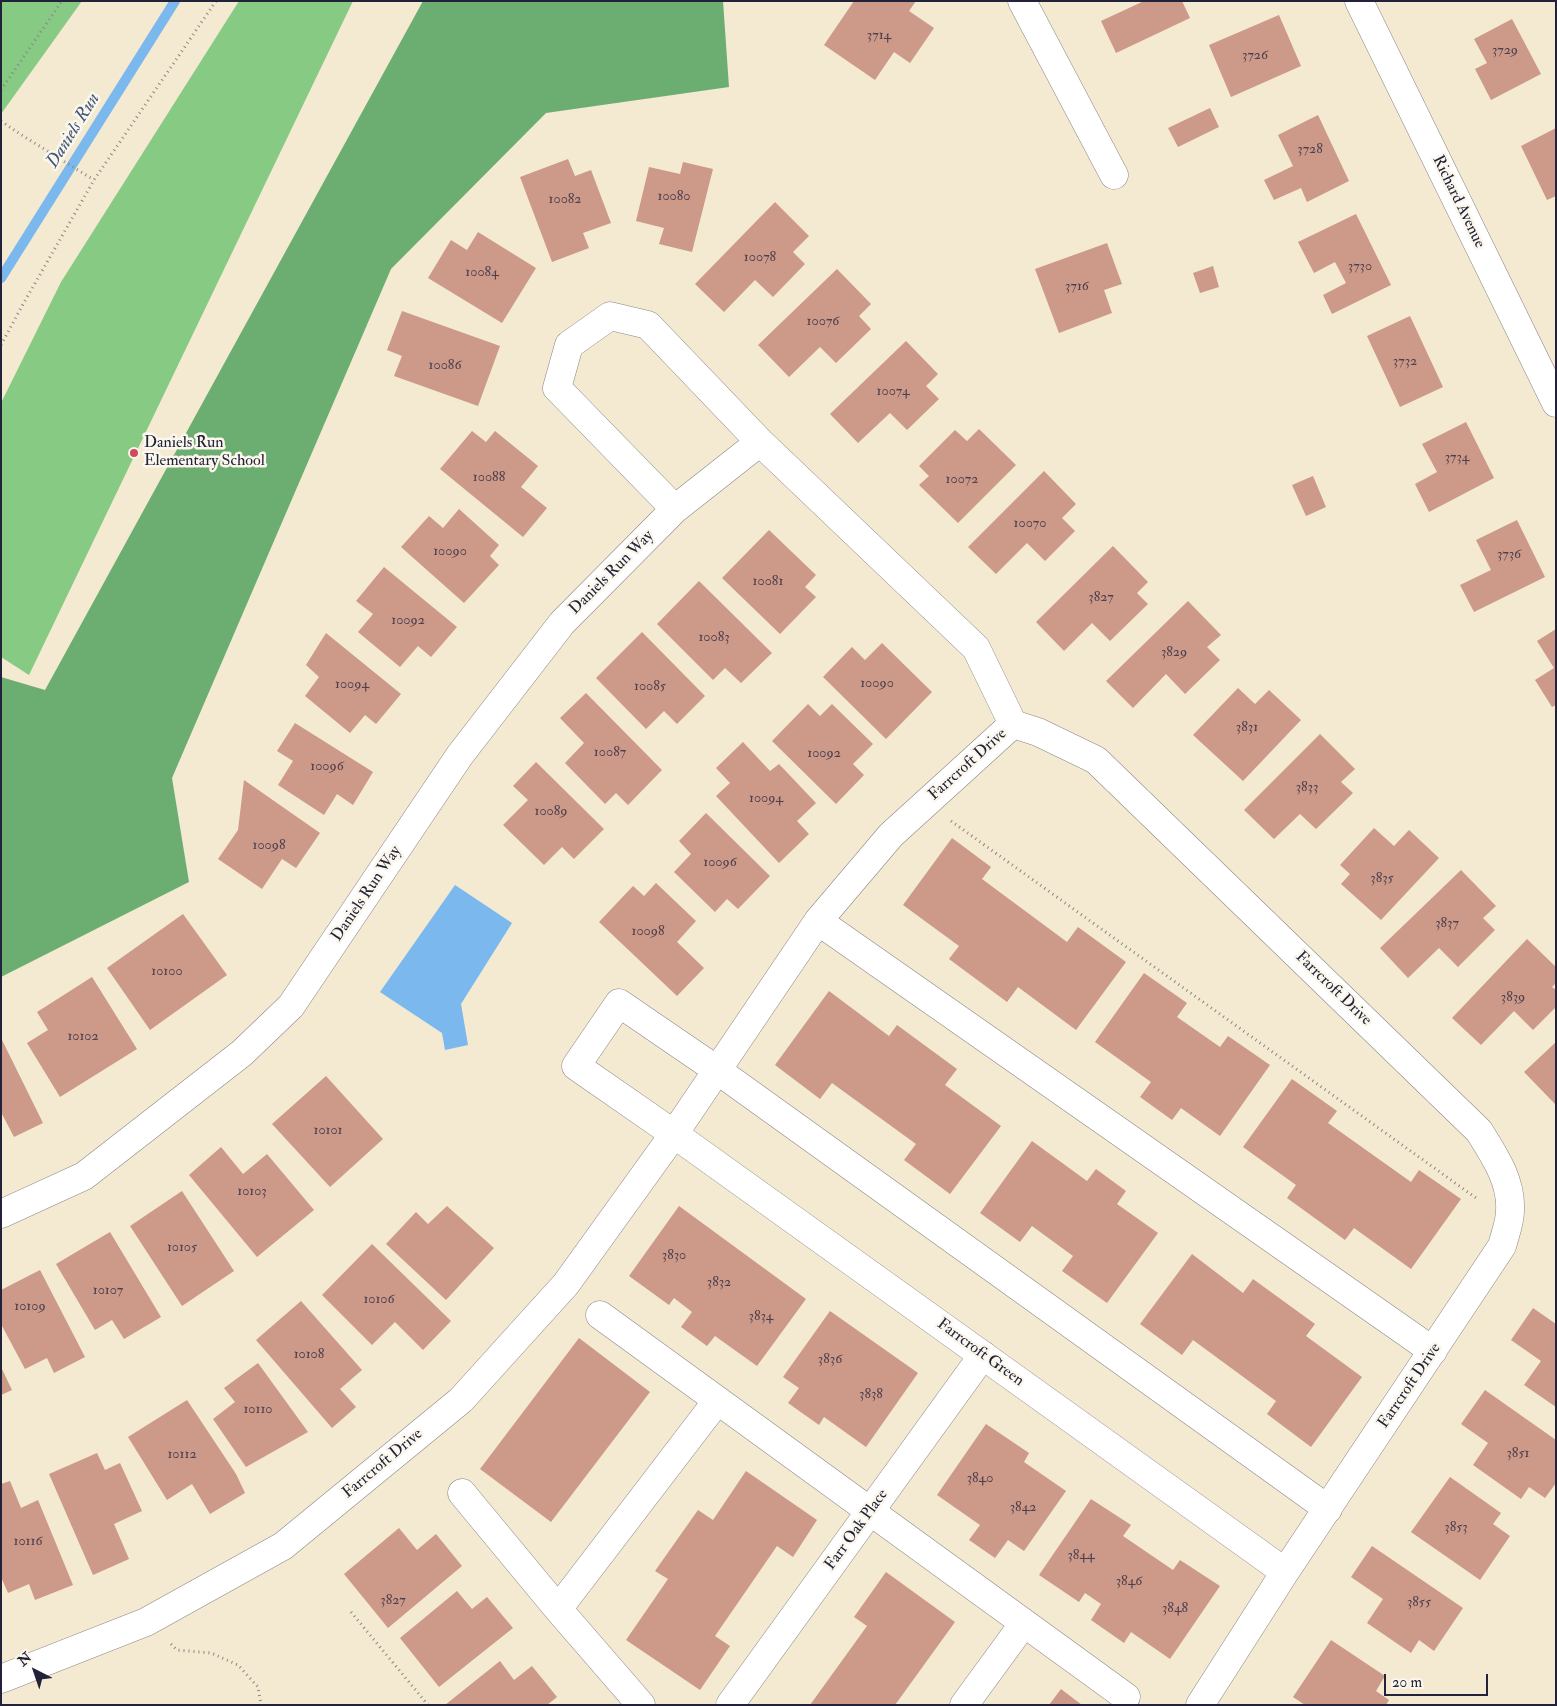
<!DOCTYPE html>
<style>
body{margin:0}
#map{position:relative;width:1557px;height:1706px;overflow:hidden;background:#f4e9d1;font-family:"IM FELL Double Pica",serif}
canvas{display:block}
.frame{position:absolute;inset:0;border:2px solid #22223b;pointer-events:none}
.north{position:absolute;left:10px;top:1646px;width:50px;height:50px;-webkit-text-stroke:4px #fbf7ec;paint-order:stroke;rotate:319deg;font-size:14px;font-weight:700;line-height:20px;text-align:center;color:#22223b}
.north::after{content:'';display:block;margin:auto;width:18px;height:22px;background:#22223b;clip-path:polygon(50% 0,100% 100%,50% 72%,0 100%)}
.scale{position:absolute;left:1384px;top:1674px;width:104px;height:22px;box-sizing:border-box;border:2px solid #22223b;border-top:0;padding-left:6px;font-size:15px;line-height:18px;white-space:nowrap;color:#22223b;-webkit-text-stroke:4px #fbf7ec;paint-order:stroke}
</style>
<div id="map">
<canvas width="1557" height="1706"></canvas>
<div class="frame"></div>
<div class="north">N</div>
<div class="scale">20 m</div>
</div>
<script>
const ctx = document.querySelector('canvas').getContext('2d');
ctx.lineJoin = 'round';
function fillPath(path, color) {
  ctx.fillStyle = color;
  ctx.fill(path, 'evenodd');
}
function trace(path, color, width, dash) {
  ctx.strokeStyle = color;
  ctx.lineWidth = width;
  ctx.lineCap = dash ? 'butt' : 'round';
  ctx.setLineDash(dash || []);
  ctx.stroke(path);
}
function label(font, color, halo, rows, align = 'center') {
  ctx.font = font + ' "IM FELL Double Pica",serif';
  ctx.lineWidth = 5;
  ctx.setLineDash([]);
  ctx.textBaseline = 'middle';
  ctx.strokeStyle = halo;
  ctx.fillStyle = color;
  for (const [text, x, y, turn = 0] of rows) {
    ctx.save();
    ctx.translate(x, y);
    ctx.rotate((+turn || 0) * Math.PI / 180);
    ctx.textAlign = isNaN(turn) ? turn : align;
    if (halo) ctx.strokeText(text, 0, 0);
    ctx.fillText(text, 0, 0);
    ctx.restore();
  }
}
fillPath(new Path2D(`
 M1 1H82L1 114Z
 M239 1H353L29 675 1 657V403L61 282Z`), '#86ca84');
fillPath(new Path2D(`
 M423 1H723L729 87 546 113 391 269 172 778 189 882 1 977V677L45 690Z`), '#6cae72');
fillPath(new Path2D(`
 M455 885 512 923 461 1004 468 1045 445 1050 442 1033 380 992Z`), '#7ab8ed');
trace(new Path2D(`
 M1 278 175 1`), '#7ab8ed', 10);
fillPath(new Path2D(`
 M854 1H916L909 11 934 28 910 63 894 52 875 80 824 45Z
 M1144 1H1182L1190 18 1116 53 1101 21Z
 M1279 15 1301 66 1231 97 1209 45Z
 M1512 19 1541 74 1491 100 1475 69 1487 63 1474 39Z
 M1210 108 1219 127 1178 147 1168 128Z
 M1318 115 1349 181 1307 202 1301 188 1274 200 1264 180 1293 166 1278 135Z
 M1556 128V196L1547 200 1521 146Z
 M568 159 575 176 591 170 611 223 583 233 589 248 552 262 520 177Z
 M683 162 713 169 692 252 659 244 664 228 636 221 649 167 680 174Z
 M775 202 809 236 793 252 805 264 773 297 755 280 724 312 695 284Z
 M1356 214 1391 285 1332 314 1323 295 1346 283 1335 262 1314 273 1298 242Z
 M478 232 536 268 502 323 428 278 451 240 467 250Z
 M1107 243 1122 284 1104 290 1112 313 1059 333 1035 269Z
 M1213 266 1219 287 1200 293 1193 273Z
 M837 269 871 304 859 316 871 329 836 363 820 347 789 377 758 345Z
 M402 311 500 346 478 406 394 376 402 356 387 350Z
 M1410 316 1443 387 1400 407 1367 336Z
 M906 341 938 374 926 386 939 399 907 430 890 413 858 443 830 414Z
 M1466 422 1494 478 1429 512 1415 484 1437 472 1422 444Z
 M979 429 1016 465 958 523 919 485 929 476 919 466 955 430 967 441Z
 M472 431 486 442 495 431 538 466 521 487 547 508 523 537 440 469Z
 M1044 471 1076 504 1062 518 1075 531 1045 561 1027 543 996 574 968 547Z
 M1313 476 1326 507 1306 516 1292 485Z
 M459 509 499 545 490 556 499 565 464 603 401 547 429 516 443 528Z
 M1517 520 1545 577 1474 612 1460 585 1491 570 1476 540Z
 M769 530 816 575 805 587 816 597 780 634 722 578Z
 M1113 546 1148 582 1137 593 1148 604 1110 641 1092 623 1064 651 1036 622Z
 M384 567 457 627 431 657 418 646 400 667 358 632 373 614 356 601Z
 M699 581 772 653 741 683 725 668 713 680 657 624Z
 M1188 601 1221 635 1207 647 1220 660 1185 694 1166 674 1133 708 1106 681Z
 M1556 629V705L1552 707 1535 680 1554 668 1537 641Z
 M642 632 705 696 677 724 664 711 646 729 596 678Z
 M326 633 401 694 376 724 365 715 350 733 305 696 319 677 306 665Z
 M882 643 932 692 886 739 823 677 852 647 865 660Z
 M1238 688 1255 704 1269 690 1301 720 1243 781 1193 735Z
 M586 693 662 770 628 805 616 793 605 804 565 763 584 743 560 718Z
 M808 704 820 716 832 704 873 744 853 764 864 775 836 804 772 741Z
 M295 723 373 772 353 805 337 794 324 815 278 785 293 761 277 751Z
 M1320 734 1355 769 1341 782 1353 793 1316 829 1300 814 1274 839 1244 810Z
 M743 742 770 771 779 764 816 803 797 821 809 834 779 863 716 796 730 783 716 768Z
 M536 762 604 829 574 859 562 847 544 865 503 825 528 800 513 786Z
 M244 780 320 833 296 868 282 859 262 889 218 859 238 830Z
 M706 813 770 876 738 909 727 899 715 912 674 872 691 854 679 841Z
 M1374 828 1394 846 1409 830 1439 858 1381 920 1341 884 1350 874 1340 865Z
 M952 838 991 867 982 879 1067 942 1078 927 1126 962 1076 1030 1018 987 1007 1002 949 959 959 946 903 905Z
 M1461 870 1496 906 1483 918 1495 930 1458 967 1439 948 1408 978 1380 948Z
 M656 883 696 921 677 942 704 968 677 996 599 922 633 886 644 896Z
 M183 914 227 975 150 1030 107 968Z
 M1527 939 1556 967V983L1552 987 1556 990V1007L1533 1030 1514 1011 1481 1045 1452 1018Z
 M1144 973 1187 1003 1177 1017 1220 1047 1228 1036 1270 1065 1220 1136 1181 1108 1172 1120 1140 1097 1151 1082 1095 1042Z
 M92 977 137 1049 60 1097 27 1043 48 1030 37 1012Z
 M829 991 889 1036 897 1025 957 1069 945 1085 1001 1126 950 1194 904 1160 916 1144 832 1083 820 1099 775 1065Z
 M1 1038 43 1123 14 1137 2 1114H1Z
 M1556 1042V1105L1524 1072Z
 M326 1076 383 1139 330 1187 272 1124Z
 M1292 1079 1337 1111 1328 1123 1411 1182 1419 1170 1461 1199 1411 1269 1354 1228 1345 1240 1287 1198 1296 1185 1243 1147Z
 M1032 1141 1087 1181 1096 1169 1126 1191 1117 1204 1158 1233 1107 1303 1062 1271 1073 1256 1032 1226 1020 1242 980 1213Z
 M221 1147 243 1174 267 1154 314 1210 257 1257 189 1175Z
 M182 1191 234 1271 182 1306 130 1226Z
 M447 1206 494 1248 446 1300 386 1244 416 1212 428 1224Z
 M679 1206 806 1299 757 1366 715 1336 707 1346 681 1327 692 1312 674 1298 669 1305 629 1276Z
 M110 1232 161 1317 124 1339 112 1320 95 1330 56 1264Z
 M372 1244 451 1321 423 1350 395 1322 372 1345 322 1295Z
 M1192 1254 1243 1293 1253 1279 1315 1324 1306 1336 1362 1377 1311 1447 1267 1414 1276 1401 1193 1340 1182 1355 1140 1324Z
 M40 1270 85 1357 54 1373 47 1358 25 1369 1 1324V1290Z
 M301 1301 362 1370 340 1389 356 1407 332 1428 256 1340Z
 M1533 1308 1556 1324V1407L1524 1385 1541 1361 1511 1340Z
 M830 1311 918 1373 866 1447 824 1417 819 1425 788 1403 799 1388 783 1377Z
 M579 1338 650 1392 551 1522 480 1469Z
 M258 1363 308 1432 246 1467 213 1419 235 1402 224 1388Z
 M1 1367 12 1390 1 1395Z
 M1485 1390 1556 1440V1483L1545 1498 1529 1487 1521 1499 1473 1465 1488 1443 1461 1424Z
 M187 1400 236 1474 245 1493 210 1514 192 1484 167 1500 128 1437Z
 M986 1424 1029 1453 1024 1462 1066 1491 1024 1551 1008 1540 995 1558 969 1540 980 1525 937 1495Z
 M97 1453 105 1470 120 1463 142 1511 114 1524 129 1559 93 1575 49 1474Z
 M746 1471 817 1520 793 1557 777 1546 715 1636 730 1646 700 1690 626 1640 668 1579 655 1571 698 1510 713 1520Z
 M1450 1477 1501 1513 1493 1524 1510 1536 1480 1580 1411 1532Z
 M10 1481 21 1508 38 1500 73 1585 35 1600 29 1584 8 1593 1 1577V1484Z
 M1091 1499 1131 1525 1123 1536 1173 1570 1180 1560 1220 1586 1170 1659 1131 1632 1124 1643 1091 1620 1101 1604 1085 1593 1079 1602 1039 1575Z
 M399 1528 417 1550 436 1534 462 1566 388 1628 344 1574Z
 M1372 1546 1463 1608 1434 1651 1419 1640 1411 1653 1367 1623 1383 1599 1351 1577Z
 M886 1572 955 1622 895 1705H810L867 1626 854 1617Z
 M457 1591 472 1609 487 1597 513 1628 439 1687 400 1638Z
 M1331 1640 1385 1676 1376 1691 1389 1700 1386 1705H1305L1293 1697Z
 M500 1661 514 1680 532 1666 557 1697 547 1705H445Z
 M1061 1689 1082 1705H1049Z`), '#cd9988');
const minor = new Path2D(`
 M1022 1 1114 175
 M1359 1 1556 403
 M675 509 557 388 569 345 610 316 648 325 760 442 976 648 1013 724
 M1013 724 1038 732 1096 760 1479 1131C1494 1155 1512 1181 1510 1211 1510 1222 1505 1235 1502 1246L1285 1572 1200 1705
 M818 921 1433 1351
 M1 1214 84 1176 242 1053 291 1006 460 755 562 623 675 509 760 442
 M600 1315 1126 1697
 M462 1493 558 1609 641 1705
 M1285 1572 674 1134 576 1066 619 1003 717 1070 1328 1509
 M558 1609 717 1401
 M1 1679 146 1622 283 1546 461 1400 566 1284 674 1134 818 921 891 835 1013 724
 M730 1705 983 1355
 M964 1705 1024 1623`);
trace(minor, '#8b8686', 29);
trace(new Path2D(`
 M1 90 62 1
 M1 121 20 134 94 180
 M1 345 22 306 94 180 216 1
 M951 821 1476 1198
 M351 1612 428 1705
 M171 1644 177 1650 211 1653 238 1665 258 1687 261 1705`), '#8b8686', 3, [1, 4]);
trace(minor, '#fff', 28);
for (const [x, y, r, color] of [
 [134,453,5,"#d1495b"]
]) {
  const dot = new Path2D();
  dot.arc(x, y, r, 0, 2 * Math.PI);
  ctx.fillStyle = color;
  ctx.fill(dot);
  trace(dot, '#fbf7ec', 2);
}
label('14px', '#4d404e', null, [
 ["3714",879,36],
 ["3729",1505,51],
 ["3726",1255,56],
 ["3728",1310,150],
 ["10080",674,197],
 ["10082",565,200],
 ["10078",760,258],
 ["3730",1360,267],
 ["10084",482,273],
 ["3716",1077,287],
 ["10076",823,322],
 ["3732",1405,362],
 ["10086",445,366],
 ["10074",893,392],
 ["3734",1457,458],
 ["10088",489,478],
 ["10072",962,480],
 ["10070",1030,524],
 ["10090",450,552],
 ["3736",1509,555],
 ["10081",768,582],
 ["3827",1101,598],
 ["10092",408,621],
 ["10083",714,638],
 ["3829",1174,653],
 ["10090",877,684],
 ["10094",352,685],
 ["10085",650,687],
 ["3831",1247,728],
 ["10087",610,753],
 ["10092",824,754],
 ["10096",327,767],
 ["3833",1307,788],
 ["10094",766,799],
 ["10089",551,812],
 ["10098",269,846],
 ["10096",720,863],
 ["3835",1382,879],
 ["3837",1447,924],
 ["10098",648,932],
 ["10100",167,972],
 ["3839",1513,998],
 ["10102",83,1037],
 ["10101",328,1131],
 ["10103",252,1192],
 ["10105",182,1248],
 ["3830",674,1256],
 ["3832",719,1283],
 ["10107",108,1291],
 ["10106",379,1300],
 ["10109",30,1307],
 ["3834",761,1317],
 ["10108",309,1355],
 ["3836",830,1360],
 ["3838",871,1395],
 ["10110",258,1410],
 ["3851",1518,1454],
 ["10112",182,1455],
 ["3840",980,1479],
 ["3842",1023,1508],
 ["3853",1456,1528],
 ["10116",28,1542],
 ["3844",1081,1556],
 ["3846",1129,1582],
 ["3827",393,1601],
 ["3855",1419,1603],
 ["3848",1175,1609]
]);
label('16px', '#22223b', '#fbf7ec', [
 ["Richard Avenue",1458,202,64],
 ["Daniels Run Way",612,573,-45],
 ["Farrcroft Drive",968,765,-42],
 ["Daniels Run Way",367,894,-56],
 ["Farrcroft Drive",1333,989,44],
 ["Farrcroft Green",980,1353,36],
 ["Farrcroft Drive",1410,1386,-56],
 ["Farrcroft Drive",383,1464,-40],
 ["Farr Oak Place",857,1530,-54]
]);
label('16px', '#22223b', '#fbf7ec', [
 ["Daniels Run",144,444],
 ["Elementary School",144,462]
], 'left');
label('italic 18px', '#415679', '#fbf7ec', [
 ["Daniels Run",74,131,-58]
]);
</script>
